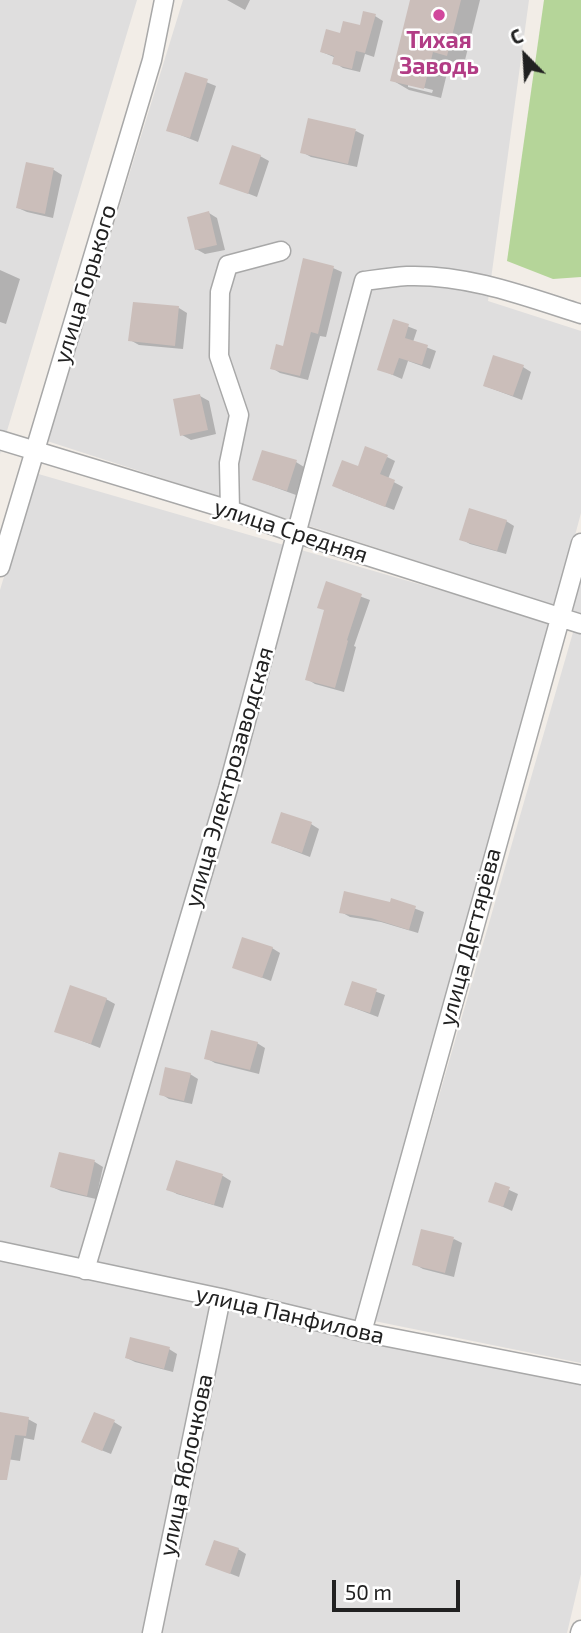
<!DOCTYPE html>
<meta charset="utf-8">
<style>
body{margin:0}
#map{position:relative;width:581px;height:1633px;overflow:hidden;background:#f2ede7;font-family:"Exo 2",sans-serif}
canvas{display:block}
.north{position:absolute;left:490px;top:21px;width:70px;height:70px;-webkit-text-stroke:5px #fff;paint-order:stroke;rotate:336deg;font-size:19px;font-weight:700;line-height:28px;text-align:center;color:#212121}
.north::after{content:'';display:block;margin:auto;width:24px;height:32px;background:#212121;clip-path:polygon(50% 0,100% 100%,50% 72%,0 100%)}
.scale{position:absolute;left:332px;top:1580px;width:128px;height:32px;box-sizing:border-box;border:4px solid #212121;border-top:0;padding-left:9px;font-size:21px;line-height:24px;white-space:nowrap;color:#212121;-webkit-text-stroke:5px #fff;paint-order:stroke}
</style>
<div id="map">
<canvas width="581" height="1633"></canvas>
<div class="north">С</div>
<div class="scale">50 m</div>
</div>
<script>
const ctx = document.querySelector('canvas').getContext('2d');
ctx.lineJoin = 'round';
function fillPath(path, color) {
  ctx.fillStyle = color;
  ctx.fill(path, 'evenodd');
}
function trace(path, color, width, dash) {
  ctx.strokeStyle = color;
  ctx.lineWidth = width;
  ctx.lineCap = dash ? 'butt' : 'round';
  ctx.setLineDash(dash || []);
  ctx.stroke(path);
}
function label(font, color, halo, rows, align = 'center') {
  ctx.font = font + ' "Exo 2",sans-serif';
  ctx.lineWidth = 5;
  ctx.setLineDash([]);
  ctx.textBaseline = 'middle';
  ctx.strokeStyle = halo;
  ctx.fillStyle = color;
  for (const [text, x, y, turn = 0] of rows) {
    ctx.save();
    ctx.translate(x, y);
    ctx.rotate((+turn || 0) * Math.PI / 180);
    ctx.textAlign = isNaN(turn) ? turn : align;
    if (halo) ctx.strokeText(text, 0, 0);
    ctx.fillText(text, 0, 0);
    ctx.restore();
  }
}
fillPath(new Path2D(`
 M0 0H137L0 454Z
 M183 0H529L488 301 581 331V513L556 606 47 441Z
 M35 473 550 622 356 1321 0 1243V590Z
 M581 571V616L569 613Z
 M574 629 581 631V1363L374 1321Z
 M0 1259 211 1304 143 1633H0Z
 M227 1310 581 1384V1574L567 1633H160Z`), '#dfdede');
fillPath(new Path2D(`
 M544 0H581V277L553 279 507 261Z`), '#b5d599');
fillPath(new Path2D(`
 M227 0H250L245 10Z
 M412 0H480L464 64 450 61 441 98 409 90 392 80ZM408 84 433 90 432 93 408 87Z
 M375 16 383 21 374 57 365 54 360 72 343 68 335 63 336 58 322 52 341 35 361 27Z
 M186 74 216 86 198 142 168 130Z
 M356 131 364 135 357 167 311 157 302 152Z
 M260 156 269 161 257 197 221 183Z
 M27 164 54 170 62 175 53 218 27 212 18 208Z
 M209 213 217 218 225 250 205 254 196 249Z
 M333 268 342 272 326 337 320 336 308 380 280 373 272 368Z
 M0 270 20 279 6 324 0 322Z
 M179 308 187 313 183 349 139 345 130 340Z
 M394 321 417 330 413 342 436 351 430 369 408 361 402 379 379 369Z
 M523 367 531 372 522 400 485 386Z
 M200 396 209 401 216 434 191 440 182 435Z
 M387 457 395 461 388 479 403 487 394 510 342 490Z
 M296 462 304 467 296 495 255 480Z
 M506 521 514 526 506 554 470 544 461 539Z
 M327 584 370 600 354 646 356 647 344 692 315 684 307 679 325 611Z
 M311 824 319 829 310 857 273 843Z
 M392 900 424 912 418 933 381 922 350 917 341 912 391 904Z
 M272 948 280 953 271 981 234 967Z
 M353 983 385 995 378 1017 346 1005Z
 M106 999 115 1004 100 1048 57 1031Z
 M257 1043 265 1048 259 1074 215 1063 206 1058Z
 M190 1074 198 1079 192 1104 169 1099 161 1094Z
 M60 1154 95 1162 103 1167 96 1199 61 1191 52 1187Z
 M177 1162 223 1176 231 1181 223 1208 177 1194 168 1189Z
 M496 1184 518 1194 512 1211 490 1201Z
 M454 1239 462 1243 454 1277 423 1269 414 1264Z
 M169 1349 177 1354 173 1372 135 1362 127 1358Z
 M0 1414 28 1419 37 1424 34 1440 24 1438 20 1461 0 1458Z
 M114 1422 122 1427 111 1454 91 1446Z
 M238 1549 246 1554 239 1577 208 1565Z`), '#0003');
fillPath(new Path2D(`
 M410 0H461L447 56 433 52 424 89 390 81Z
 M363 11 376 14 365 53 356 51 352 69 332 64 334 56 320 52 326 29 340 33 343 21 360 25Z
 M185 72 208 79 190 138 166 131Z
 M308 118 356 129 348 164 300 153Z
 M232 145 261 155 248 194 219 184Z
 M26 162 54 168 45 214 16 208Z
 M209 211 217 245 195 250 187 217Z
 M303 258 334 266 318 334 311 332 300 376 270 369 276 344 283 346Z
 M133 302 179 306 175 346 128 341Z
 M393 319 409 324 405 338 428 345 422 365 399 358 393 375 377 370Z
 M493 355 524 365 513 396 483 386Z
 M200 394 208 430 180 436 173 399Z
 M365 446 388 455 380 474 395 480 385 507 332 486 342 460 358 466Z
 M262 450 297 460 287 491 252 480Z
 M469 508 507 520 497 551 459 540Z
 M326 581 362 594 347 640 348 641 335 688 305 680 324 610 317 608Z
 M281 812 312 822 302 853 271 843Z
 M344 891 390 902 391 898 416 906 409 930 371 918 339 913Z
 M242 937 273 947 262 978 232 968Z
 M352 981 377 989 370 1013 344 1005Z
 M70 985 107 998 91 1044 54 1032Z
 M211 1030 258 1042 250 1070 204 1059Z
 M165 1067 191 1073 184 1101 159 1095Z
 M59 1152 95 1160 87 1196 50 1187Z
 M176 1160 223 1174 214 1205 166 1190Z
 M495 1182 510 1187 503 1207 488 1202Z
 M421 1229 454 1237 445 1273 412 1265Z
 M130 1337 170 1347 164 1369 125 1358Z
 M0 1412 29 1417 26 1436 15 1435 7 1480H0Z
 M94 1412 115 1420 102 1451 81 1442Z
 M214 1540 239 1548 230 1574 205 1565Z`), '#cbbeba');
const minor = new Path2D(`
 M0 440 230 510 295 533 581 624
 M230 510 229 463 239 415 219 356 220 292 228 265 281 251
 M0 567 152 60 164 0
 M0 1251 221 1298 362 1332 581 1375
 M85 1270 228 788 364 281C379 279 393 277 407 276 467 274 525 296 581 314
 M362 1332 581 543
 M152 1633 221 1298
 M580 1633 581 1630`);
trace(minor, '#a8a8a8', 21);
trace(minor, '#fff', 18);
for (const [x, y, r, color] of [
 [439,15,7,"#d1479c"]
]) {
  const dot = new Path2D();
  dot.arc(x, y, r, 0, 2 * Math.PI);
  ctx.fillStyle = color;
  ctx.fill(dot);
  trace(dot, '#fff', 2.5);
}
label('bold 23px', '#b23c85', '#fff', [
 ["Тихая",439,40],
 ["Заводь",439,66]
]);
label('23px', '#212121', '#fff', [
 ["улица Горького",85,284,-73],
 ["улица Средняя",291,531,18],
 ["улица Электрозаводская",229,777,-74],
 ["улица Дегтярёва",470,937,-75],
 ["улица Панфилова",290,1315,13],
 ["улица Яблочкова",186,1465,-78]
]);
</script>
